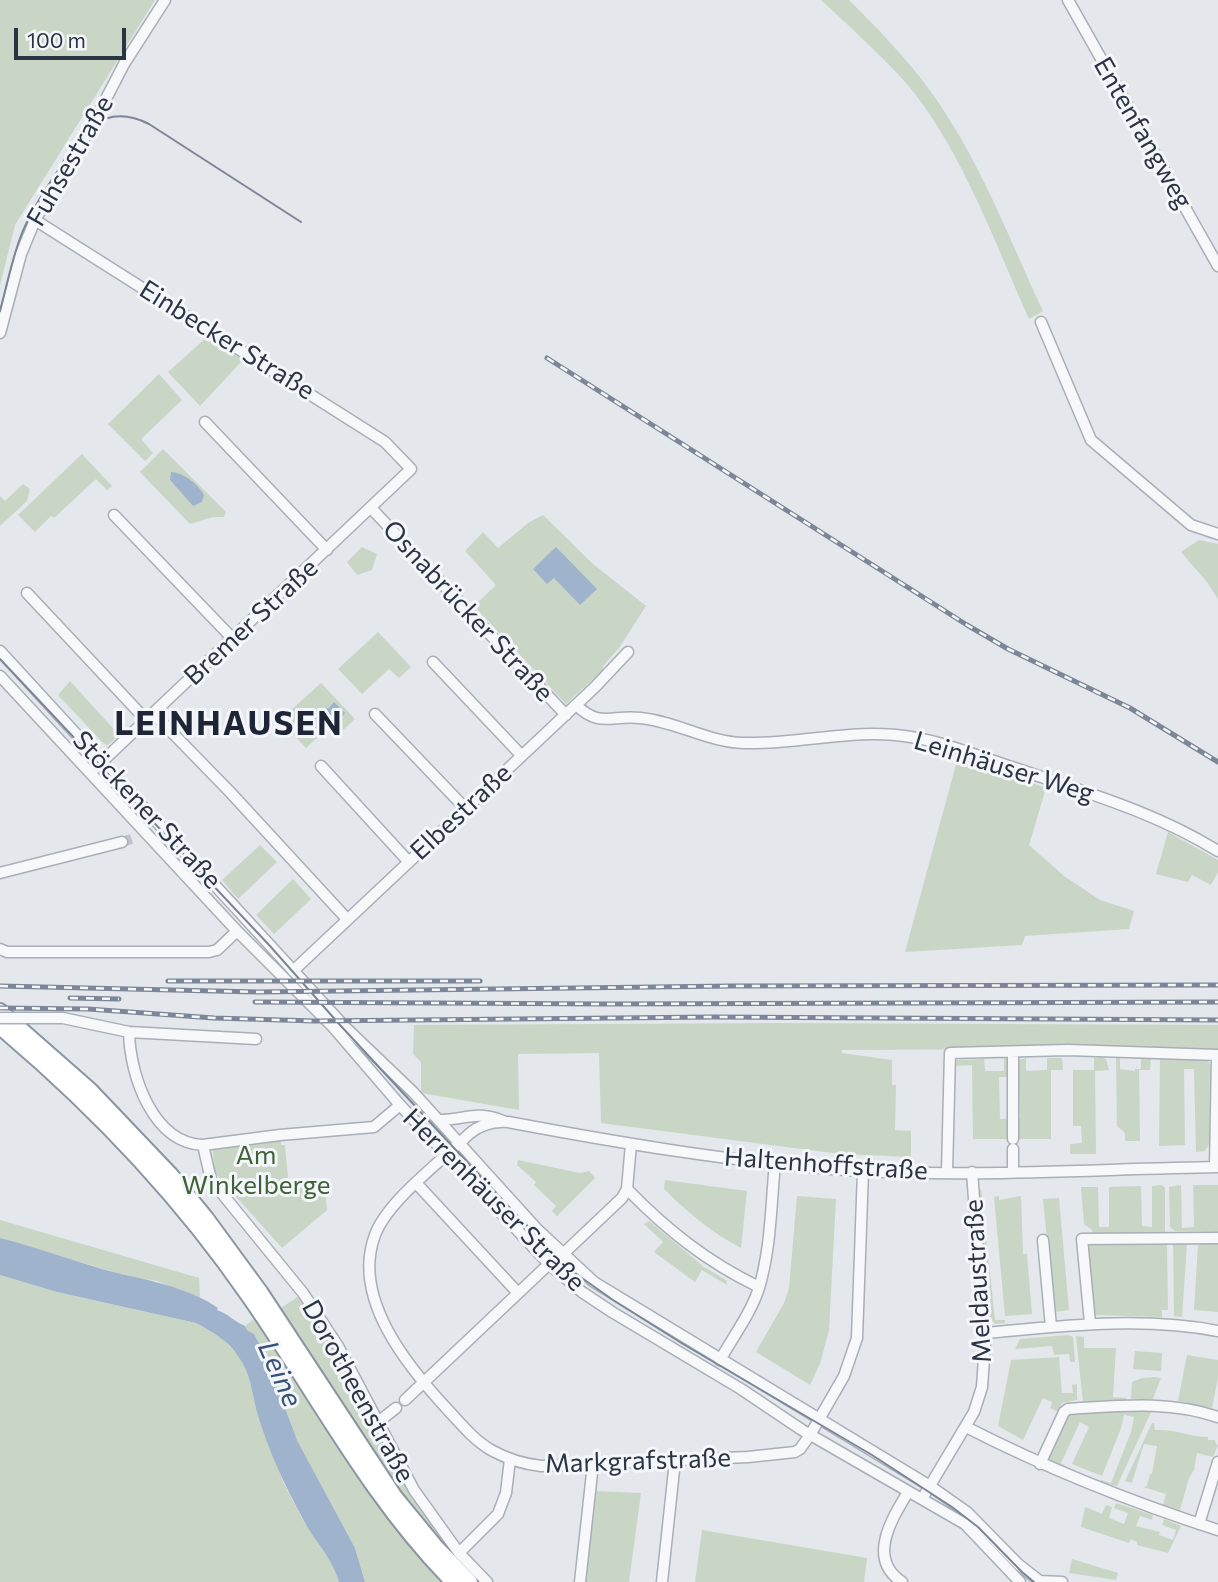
<!DOCTYPE html>
<meta charset="utf-8">
<style>
body{margin:0}
#map{position:relative;width:1218px;height:1582px;overflow:hidden;background:#e4e7ec;font-family:Commissioner,sans-serif}
canvas{display:block}
.scale{position:absolute;left:14px;top:28px;width:112px;height:32px;box-sizing:border-box;border:4px solid #2b3445;border-top:0;padding-left:9px;font-size:21px;line-height:24px;white-space:nowrap;color:#2b3445;-webkit-text-stroke:5px #f4f6f9;paint-order:stroke}
</style>
<div id="map">
<canvas width="1218" height="1582"></canvas>
<div class="scale">100 m</div>
</div>
<script>
const ctx = document.querySelector('canvas').getContext('2d');
ctx.lineJoin = 'round';
function fillPath(path, color) {
  ctx.fillStyle = color;
  ctx.fill(path, 'evenodd');
}
function trace(path, color, width, dash) {
  ctx.strokeStyle = color;
  ctx.lineWidth = width;
  ctx.lineCap = dash ? 'butt' : 'round';
  ctx.setLineDash(dash || []);
  ctx.stroke(path);
}
function label(font, color, halo, rows, align = 'center') {
  ctx.font = font + ' Commissioner,sans-serif';
  ctx.lineWidth = 6;
  ctx.setLineDash([]);
  ctx.textBaseline = 'middle';
  ctx.strokeStyle = halo;
  ctx.fillStyle = color;
  for (const [text, x, y, turn = 0] of rows) {
    ctx.save();
    ctx.translate(x, y);
    ctx.rotate((+turn || 0) * Math.PI / 180);
    ctx.textAlign = isNaN(turn) ? turn : align;
    if (halo) ctx.strokeText(text, 0, 0);
    ctx.fillText(text, 0, 0);
    ctx.restore();
  }
}
fillPath(new Path2D(`
 M0 0H155L15 225 0 285Z
 M821 0H849C885 36 919 71 946 114 986 176 1012 245 1043 311L1029 319C994 241 957 137 898 74 874 49 847 24 821 0Z
 M207 337 243 360 200 406 168 372Z
 M159 374 182 400 141 439 153 453 145 461 108 424Z
 M163 449 226 512 224 517H213L190 524 140 472Z
 M82 454 112 486 107 490 96 479 54 518 51 516 35 532 18 515Z
 M23 484 30 489 27 501 0 526V496L5 501Z
 M543 515 593 564 646 606 619 648 603 666V670L566 704 474 606 496 585 465 551 483 532 498 548 528 523Z
 M1199 540 1218 544V599L1207 582 1181 552Z
 M362 547 377 554 372 570 357 575 347 562Z
 M378 632 411 667 399 678 389 669 362 694 338 669Z
 M70 681 119 735 108 745 104 744 58 695Z
 M321 683 355 719 342 731 333 723 306 748 280 720Z
 M958 757 1046 788 1029 845 1064 876 1100 900 1134 911 1129 929 1025 936 1022 945 905 952Z
 M1168 832 1218 860V872L1211 885 1192 875 1188 882 1156 874Z
 M260 845 277 862 238 899 222 880Z
 M293 879 311 899 274 934 256 915Z
 M777 1023 1218 1025V1055L1014 1049 842 1050V1053L892 1060V1085H896L895 1130 911 1131V1157L840 1154 601 1123 599 1053 518 1054 519 1110 421 1093V1062L413 1054 414 1025Z
 M1102 1057 1106 1059 1109 1070 1095 1071 1096 1154H1070V1144L1082 1143 1081 1126H1073V1070H1094V1058Z
 M1004 1058H1011L1010 1077H999L1000 1119 1020 1118 1018 1060 1026 1058V1071L1047 1070V1058H1062L1063 1070H1051V1139H973L972 1065 955 1066 956 1060 984 1059 985 1071H1004Z
 M1116 1058H1120V1069L1135 1071V1069H1141V1058H1151L1150 1070H1139L1140 1141H1125V1133L1117 1126Z
 M1160 1058H1205L1210 1064 1209 1144 1205 1151 1196 1152 1194 1069H1184L1185 1145 1159 1146Z
 M280 1135 281 1145H285L289 1189 311 1187 324 1182 327 1210 282 1248 215 1173 212 1144Z
 M518 1160 580 1173 589 1171 595 1178 557 1216 552 1211 556 1206 534 1185 536 1182 517 1165Z
 M665 1180 747 1191 741 1248C712 1233 687 1212 664 1189Z
 M1162 1185 1165 1188V1233L1093 1235 1092 1230 1084 1224 1081 1187H1098L1099 1227H1109V1187L1141 1186 1142 1226 1152 1227V1186Z
 M1181 1185 1182 1228 1194 1227 1193 1185H1218V1232L1175 1231 1170 1227 1169 1187Z
 M981 1189 995 1320H1005V1323L995 1324 990 1318 979 1192Z
 M797 1196 836 1199 829 1330 820 1364 810 1385 756 1352 784 1303 789 1288Z
 M999 1196V1200L1021 1196 1023 1254H1027L1032 1314 1005 1316 994 1197Z
 M1059 1198 1069 1310 1054 1312 1043 1199Z
 M0 1220 199 1278 200 1299 157 1281 120 1274 0 1238Z
 M649 1221 704 1267 726 1280 727 1285 702 1270 695 1282 654 1252 663 1242 644 1224Z
 M1173 1240 1218 1242V1312L1194 1310 1198 1245 1187 1244 1182 1317 1174 1316Z
 M1091 1242H1167L1168 1310H1162V1317L1095 1315 1091 1310 1087 1248Z
 M0 1275 57 1292 196 1323 223 1339 239 1356 245 1367 283 1482 304 1522 334 1567 339 1582H0Z
 M303 1293 414 1490 487 1582H474L416 1519 278 1310Z
 M254 1319C313 1409 368 1505 443 1582H365L355 1548 297 1440 264 1352 254 1334 247 1330 245 1326Z
 M1068 1335 1073 1337 1075 1362H1070L1069 1354 1054 1355 1052 1346 1015 1349 1020 1339Z
 M1076 1336 1084 1337V1348H1116L1113 1397 1126 1398V1401L1083 1402Z
 M1135 1351 1162 1353 1161 1371 1133 1369Z
 M1187 1355 1218 1360V1378L1212 1408 1178 1401Z
 M1059 1357 1062 1393H1073L1072 1385 1077 1384V1400L1062 1403 1058 1412 1050 1408 1052 1402 1043 1398 1023 1440 998 1426 1011 1360Z
 M1155 1377 1161 1378 1153 1399H1131L1132 1382 1142 1378Z
 M1066 1410H1152L1117 1486 1100 1482 1101 1480 1111 1483 1131 1432 1134 1417 1124 1415 1121 1428 1102 1476 1072 1464 1089 1427 1080 1422 1061 1463 1070 1469 1043 1458Z
 M1152 1423H1154L1155 1430C1176 1429 1190 1437 1208 1437V1440H1215L1216 1444 1218 1445 1213 1457 1197 1453 1194 1470 1189 1478 1180 1510 1163 1505 1166 1494 1143 1487 1147 1486 1150 1474H1152L1157 1446 1144 1444 1132 1483 1125 1481Z
 M595 1491 641 1493 629 1582H585Z
 M1116 1503 1153 1515 1152 1520 1140 1516 1136 1526 1160 1532 1159 1535 1173 1540 1176 1530 1162 1525 1164 1519 1181 1526 1168 1553 1137 1545V1542L1131 1539 1129 1543 1081 1527 1085 1507 1102 1514 1106 1505 1112 1507 1109 1518 1124 1524 1128 1513 1114 1508Z
 M702 1530 867 1558 864 1582H695Z
 M1072 1559 1118 1573 1116 1580 1069 1573Z`), '#c9d6c5');
fillPath(new Path2D(`
 M171 472C184 473 197 483 204 495L202 502 193 506 170 480Z
 M556 547 597 589 580 605 554 578 547 584 533 569Z
 M334 702 345 713 341 719 336 715 329 719 319 732 312 731 306 725V718L316 710 329 708Z
 M0 1238C41 1248 80 1264 121 1274 151 1280 193 1290 218 1308L217 1310C229 1314 233 1321 245 1326L247 1330 254 1334 264 1352 297 1440 355 1548 365 1582H339C333 1559 315 1542 304 1521 285 1486 268 1450 257 1412 252 1392 250 1372 238 1356 228 1340 212 1332 196 1323L57 1292 0 1275Z`), '#9fb4cc');
trace(new Path2D(`
 M122 842 135 838`), '#bfc3cb', 10, [10, 5]);
const minor = new Path2D(`
 M1068 0 1218 266
 M35 220 385 442 411 469 90 773
 M1041 322 1091 440 1191 525 1218 534
 M0 333 21 254 35 220 93 124 124 64 165 0
 M205 422 327 550
 M371 508 566 715
 M114 515 233 639
 M27 593 147 721
 M0 651 344 1026 413 1092 538 1230 594 1282 930 1486 967 1512 1018 1564 1041 1582
 M433 662 521 755
 M0 676 237 931 333 1027 400 1105 549 1264 582 1292 612 1312 741 1389 802 1430 965 1524 1020 1582
 M576 705C600 728 611 715 640 718 675 721 708 742 743 743 800 745 854 727 911 737 948 743 983 758 1018 769 1087 793 1155 812 1218 851
 M375 714 465 808
 M155 715 230 792 347 919
 M321 766 408 861
 M0 873 122 842
 M0 949 7 952H209L217 950 237 931
 M293 971 595 687 628 652
 M27 1018H63L129 1032 256 1039
 M129 1032C130 1076 153 1143 203 1145L211 1180 303 1293 338 1346 414 1490 459 1553 487 1582
 M439 1120C466 1120 475 1110 503 1121
 M1013 1139V1052
 M203 1145 280 1135 374 1127 400 1105
 M1013 1149V1171
 M1215 1167 1217 1055
 M863 1171 857 1338 844 1376 810 1435 800 1449 795 1452 748 1457 541 1466C523 1464 507 1459 491 1450 474 1440 461 1424 448 1410 408 1367 351 1298 375 1235 388 1200 442 1161 469 1134 481 1124 493 1121 508 1122 620 1143 732 1162 845 1170 968 1178 1095 1169 1218 1167
 M947 1172 950 1053 1068 1050 1218 1055
 M417 1184 518 1293
 M627 1189C667 1230 707 1262 759 1287
 M1043 1240 1051 1327
 M563 1254 622 1198 627 1189 631 1144
 M1090 1323 1082 1239 1218 1238
 M985 1333C1061 1326 1142 1316 1218 1331
 M720 1360C733 1337 751 1313 759 1288 771 1248 771 1204 775 1163
 M405 1400 549 1264
 M378 1422 396 1408
 M966 1427C1048 1469 1131 1502 1218 1530
 M1040 1464 1064 1412 1068 1409C1119 1406 1169 1400 1218 1417
 M922 1499 974 1412 982 1387 985 1344 972 1172
 M1199 1524 1218 1462
 M459 1553 498 1514 506 1493 510 1459
 M1038 1581 1062 1582
 M580 1582 593 1464
 M662 1582 675 1461
 M902 1582C867 1559 891 1520 908 1492`);
const highway = new Path2D(`
 M0 1011 90 1090 170 1174 206 1218 261 1293 395 1497 436 1547 470 1582
 M0 1027C95 1107 180 1196 250 1298 317 1394 370 1498 453 1582`);
trace(minor, '#a9aeb7', 13);
trace(highway, '#8b94a3', 18);
trace(minor, '#f7f8fa', 10);
trace(highway, '#fff', 14);
trace(new Path2D(`
 M0 311C7 285 12 258 22 233 31 211 44 192 57 172 79 136 101 100 149 124L301 222
 M0 659 270 946 340 1025 504 1202 572 1271 613 1300 683 1344 872 1455 952 1507 978 1527 1022 1572 1034 1582`), '#7d8696', 2);
const rail = new Path2D(`
 M547 358 967 625 1008 649 1130 708 1218 762
 M168 981H480
 M0 986 258 992 732 986 1218 985
 M70 998 119 999
 M255 1002 608 1004 1218 1002
 M0 1008 88 1009 214 1018 315 1021 713 1017 1218 1020`);
trace(rail, '#7d8696', 5);
trace(rail, '#f4f6f9', 2.5, [8]);
const minorBridge = new Path2D(`
 M0 1018H27`);
trace(minorBridge, '#a9aeb7', 13, []);
trace(minorBridge, '#f7f8fa', 10);
label('26px', '#2b3445', '#f4f6f9', [
 ["Entenfangweg",1143,133,60],
 ["Fuhsestraße",70,161,-60],
 ["Einbecker Straße",227,340,32],
 ["Osnabrücker Straße",468,611,47],
 ["Bremer Straße",251,622,-43],
 ["Leinhäuser Weg",1004,767,17],
 ["Stöckener Straße",147,810,47],
 ["Elbestraße",461,812,-43],
 ["Haltenhoffstraße",826,1164,4],
 ["Herrenhäuser Straße",494,1200,45],
 ["Meldaustraße",978,1281,-93],
 ["Dorotheenstraße",358,1391,61],
 ["Markgrafstraße",638,1461,-2]
]);
label('26px', '#3f6138', '#f4f6f9', [
 ["Am",256,1155],
 ["Winkelberge",256,1185]
]);
label('italic 28px', '#34527a', '#f4f6f9', [
 ["Leine",280,1374,66]
]);
ctx.letterSpacing = '2px';
label('bold 33px', '#1d2536', '#f4f6f9', [
 ["LEINHAUSEN",229,724]
]);
ctx.letterSpacing = '0px';
</script>
